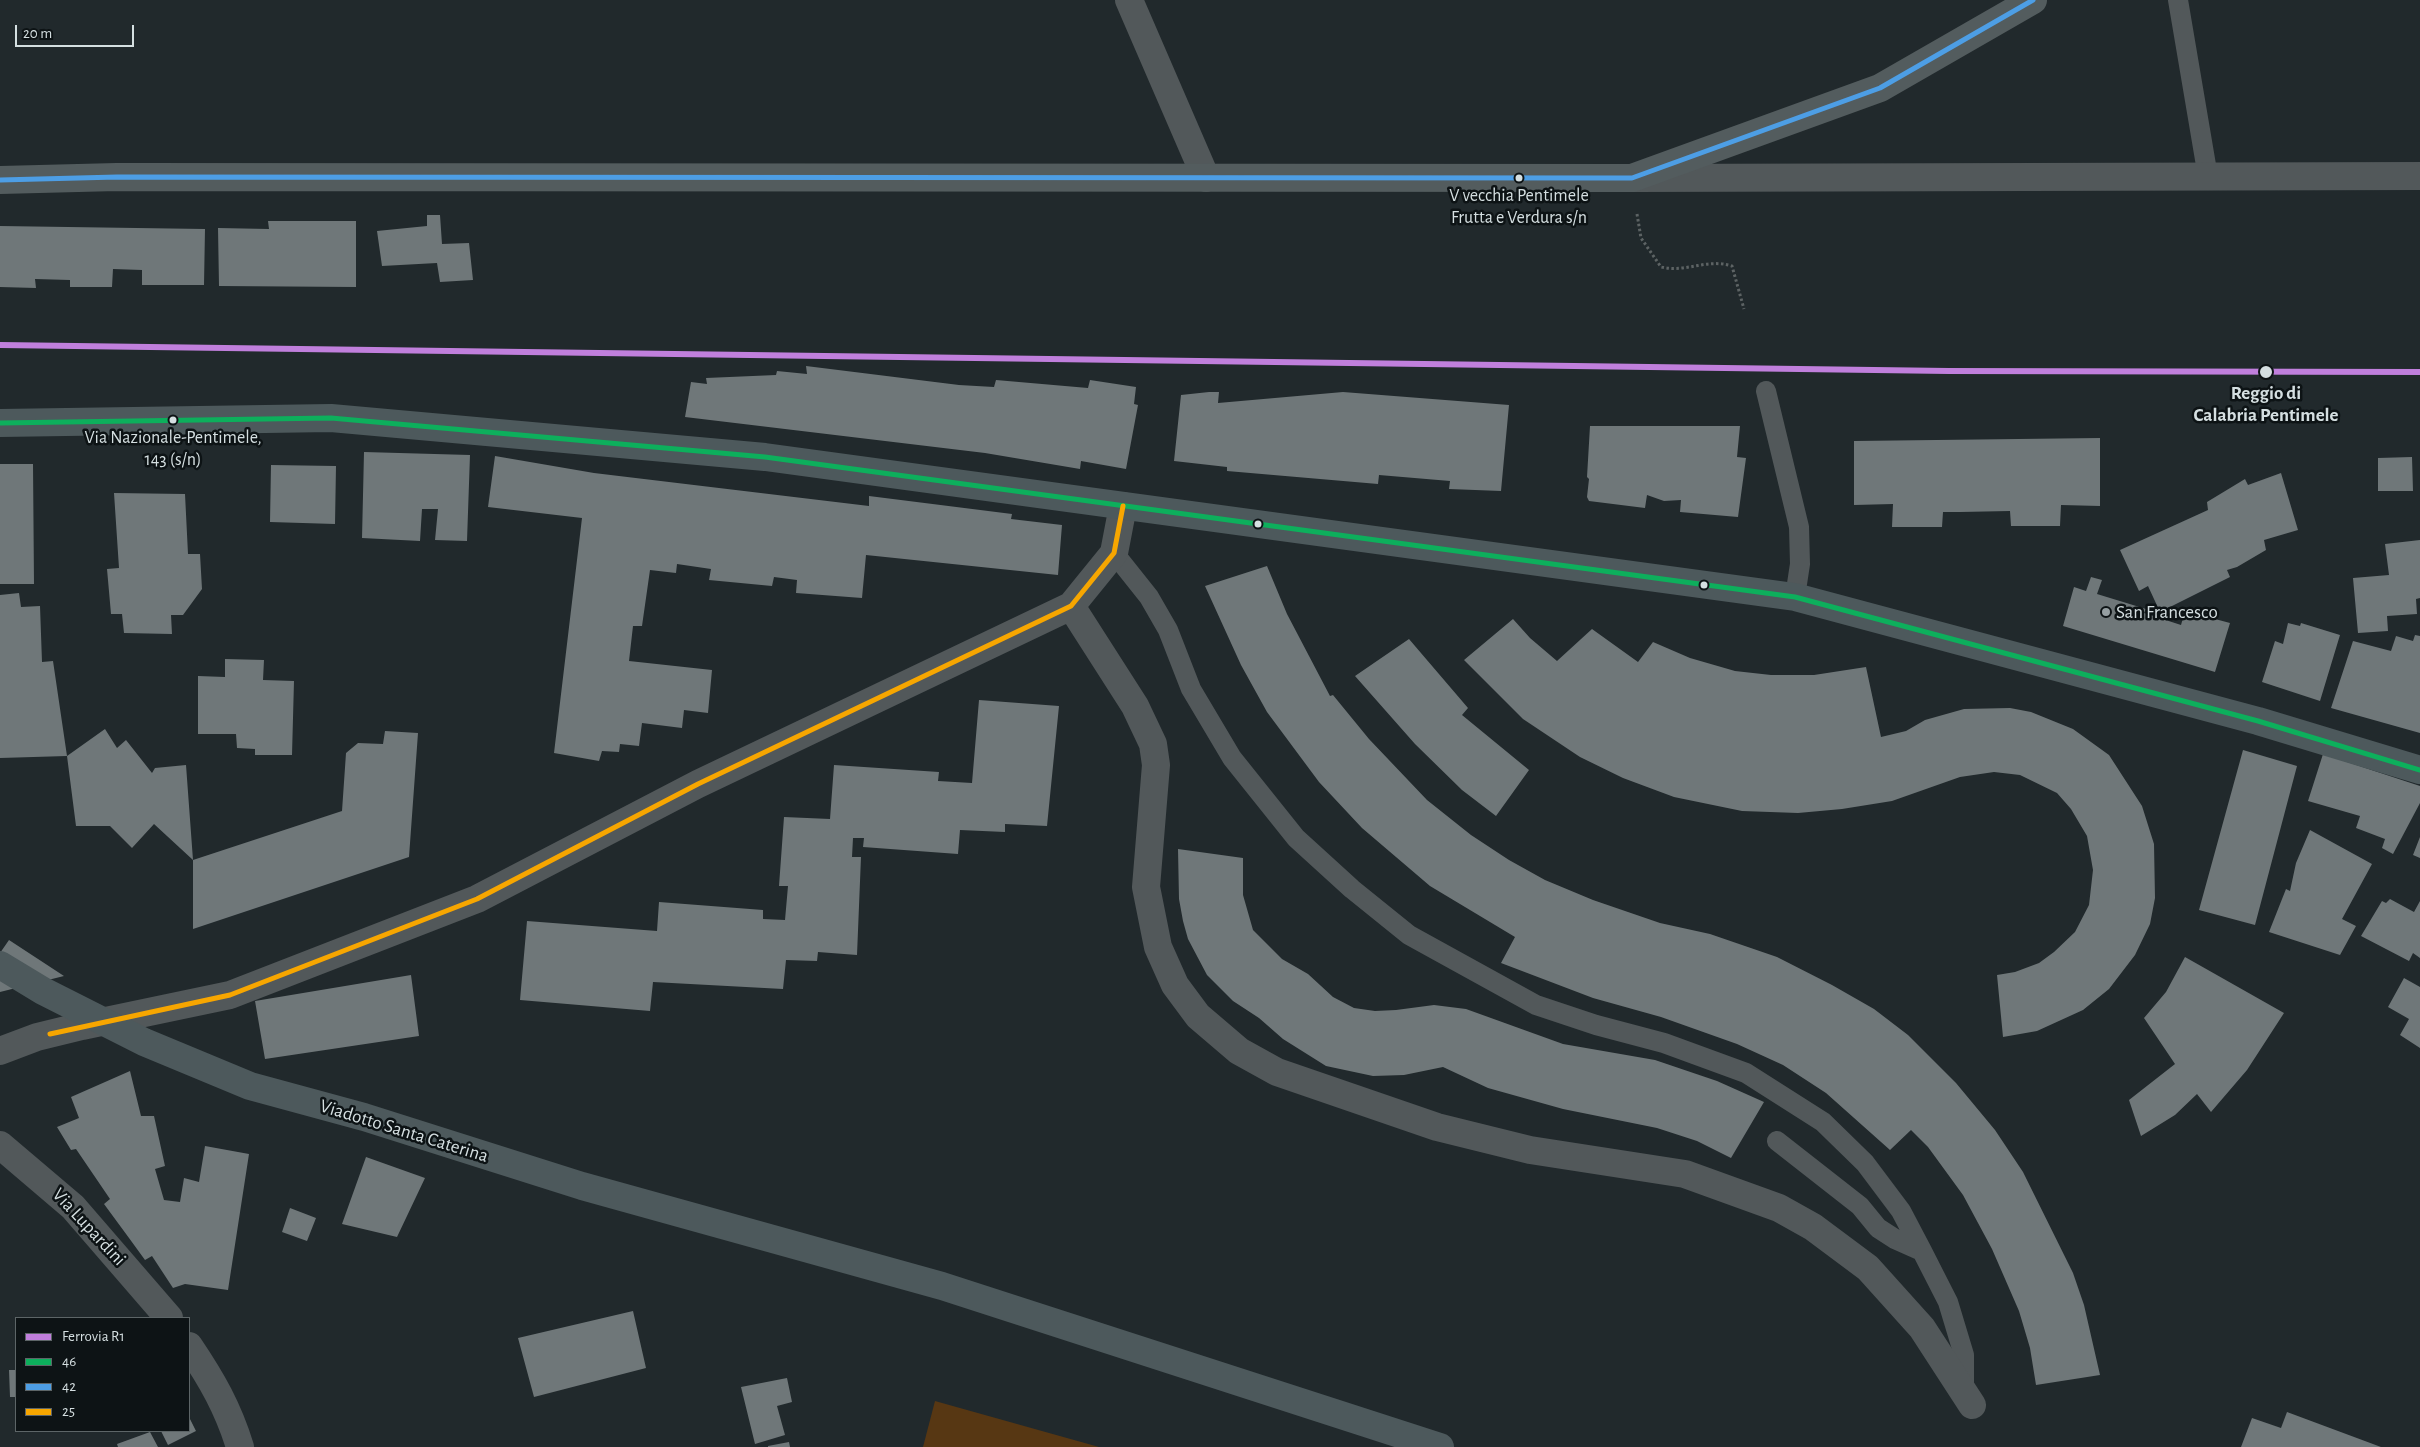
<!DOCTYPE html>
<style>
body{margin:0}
#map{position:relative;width:2420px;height:1447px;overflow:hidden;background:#21292c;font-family:"Alegreya Sans",sans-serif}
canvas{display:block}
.legend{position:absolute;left:15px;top:1317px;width:175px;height:115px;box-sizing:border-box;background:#0d1315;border:1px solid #5d6567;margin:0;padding:6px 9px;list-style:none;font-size:15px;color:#d5dfe1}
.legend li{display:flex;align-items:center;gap:10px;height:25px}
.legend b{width:25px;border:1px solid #5d6567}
.scale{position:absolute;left:15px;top:25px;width:119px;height:22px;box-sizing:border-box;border:2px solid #d5dfe1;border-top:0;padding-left:6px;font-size:15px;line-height:18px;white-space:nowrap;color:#d5dfe1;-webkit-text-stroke:4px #0d1315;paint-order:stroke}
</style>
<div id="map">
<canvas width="2420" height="1447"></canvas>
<ul class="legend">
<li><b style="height:6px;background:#c07fdc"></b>Ferrovia R1</li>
<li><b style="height:6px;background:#0daf5c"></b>46</li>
<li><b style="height:6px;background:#4d9ee5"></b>42</li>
<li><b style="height:6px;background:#f7a600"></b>25</li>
</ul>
<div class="scale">20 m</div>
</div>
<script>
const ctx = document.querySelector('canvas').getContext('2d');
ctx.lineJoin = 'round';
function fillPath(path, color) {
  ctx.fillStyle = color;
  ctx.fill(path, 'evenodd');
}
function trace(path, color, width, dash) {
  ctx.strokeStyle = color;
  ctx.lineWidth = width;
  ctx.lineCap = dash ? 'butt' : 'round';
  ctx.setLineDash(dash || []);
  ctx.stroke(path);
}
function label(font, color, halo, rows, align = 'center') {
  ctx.font = font + ' "Alegreya Sans",sans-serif';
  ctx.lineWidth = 5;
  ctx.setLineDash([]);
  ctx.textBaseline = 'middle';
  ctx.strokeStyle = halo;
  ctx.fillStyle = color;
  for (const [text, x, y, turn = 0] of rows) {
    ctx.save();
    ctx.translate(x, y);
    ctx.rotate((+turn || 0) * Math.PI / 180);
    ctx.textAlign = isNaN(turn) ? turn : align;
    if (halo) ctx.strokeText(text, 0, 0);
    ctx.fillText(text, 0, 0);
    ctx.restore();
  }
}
fillPath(new Path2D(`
 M935 1401 1099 1447H923Z`), '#573713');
fillPath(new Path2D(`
 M427 215H440L442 244 469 243 473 280 440 282 437 263 382 266 377 231 427 226Z
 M268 221H356V287L219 286 218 228 269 229Z
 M0 226 205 229 204 285H142V270L113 269 112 287H70V280L35 279 36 288 0 287Z
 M806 366 959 385 994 387 996 380 1088 388 1090 380 1136 387 1134 404 1138 405 1126 469 1081 461 1080 469 985 453 685 417 691 382 707 384 706 378 776 375 777 371 807 374Z
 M1209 392H1219L1218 403 1343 392 1509 405 1501 491 1449 489 1450 481 1379 475 1378 484 1227 471V467L1174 461 1181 395Z
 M1590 426H1740L1737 457 1746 458 1738 517 1680 512 1681 500 1664 501 1647 495 1645 508 1589 501 1587 497 1589 479 1587 477Z
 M2100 438V506L2061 505 2060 526H2011L2010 511 1960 512H1943L1942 527H1892L1893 504 1854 505V441Z
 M364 452 470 455 467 541 435 540 438 509H422L420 541 362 538Z
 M495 456 594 473 869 506V496L1012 514 1011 519 1062 525 1058 575 866 555 862 598 796 593 797 580 774 577 772 586 709 580 711 569 677 564 676 573 650 570 642 626H633L629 661 712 670 708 713 684 710 682 728 642 723 639 746 620 744 619 752 602 751 599 761 554 753 582 518 488 507Z
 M2412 457 2413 491H2378V458Z
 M0 464H33L34 584H0Z
 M271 465 336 466 335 524 270 522Z
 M2281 473 2298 530 2264 540 2266 550 2237 567 2227 570 2230 577 2160 612 2148 586 2139 591 2120 550 2208 510 2207 502 2245 479 2248 485Z
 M114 493 185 494 188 554H200L202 589 183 615H171L172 634 124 633 122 614H111L107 569 119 568Z
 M2420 540V598L2416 599 2417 614 2387 616 2388 631 2358 633 2353 578 2389 575 2385 544Z
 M1267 566 1287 614 1330 696 1333 695 1369 739 1427 800 1471 835 1509 860 1545 880 1593 900 1660 923 1710 934 1777 957 1832 985 1874 1009 1908 1035 1956 1083 1995 1130 2023 1172 2073 1273 2084 1305 2100 1375 2036 1385 2030 1348 2019 1311 1992 1249 1963 1195 1928 1147 1911 1130 1890 1150 1826 1093 1783 1065 1737 1044 1661 1017 1593 998 1501 963 1515 937 1430 886 1362 828 1319 782 1267 712 1241 665 1205 586Z
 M2091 577 2102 580 2097 594 2146 609 2144 613 2181 625 2185 611 2230 623 2215 672 2063 626 2074 587 2086 591Z
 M19 593 21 607 40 606 42 662 53 661 67 756 105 729 117 748 126 740 152 773 155 768 186 765 193 860 154 824 132 848 110 826H76L67 756 0 758V595Z
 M1513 619 1530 638 1557 661 1592 629 1638 662 1653 642 1690 658 1735 671 1771 675H1814L1866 667 1881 737 1906 731 1925 720 1964 709 2010 708 2031 712 2073 729 2109 755 2142 806 2154 844 2155 898 2150 924 2135 955 2109 989 2083 1010 2037 1031 2003 1037 1997 975 2015 972 2039 963 2054 952 2075 932 2089 905 2093 870 2087 836 2071 809 2057 793 2020 775 1994 772 1960 777 1892 801 1842 809 1798 813 1742 811 1674 797 1623 778 1580 757 1523 719 1464 660Z
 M2288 623 2300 626 2301 623 2340 635 2320 701 2262 682 2275 641 2283 644Z
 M2415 635 2420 636V733L2331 708 2353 641 2391 651 2396 636 2413 641Z
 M1409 639 1468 708 1462 715 1529 770 1496 816 1462 790 1415 744 1355 676Z
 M225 659 264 660 263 680 294 681 292 755H255V749L237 748 236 734H198V676L225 677Z
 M979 700 1059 706 1047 826 1005 824V832L960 830 958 854 863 847 864 838H853L852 857H861L857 955 818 952 817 961 786 960 783 989 653 982 650 1011 520 1000 527 921 657 931 659 902 763 910V919L785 920 788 886H779L784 817 830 819 834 765 939 772 938 781 972 783Z
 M385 731 418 733 409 857 193 929V860L342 811 346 753 358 743 383 744Z
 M2243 750 2297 766 2255 925 2199 910Z
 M2323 754 2420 786V803L2393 854 2382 848 2385 839 2356 828 2360 816 2308 801Z
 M2310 830 2372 864 2342 919 2356 926 2340 955 2269 932 2286 889 2290 891 2296 863Z
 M2420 837V858L2413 855Z
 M1178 849 1243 858V895L1253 930 1282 959 1308 974 1333 997 1354 1008 1375 1011 1396 1010 1434 1005 1466 1009 1563 1044 1655 1060 1717 1081 1764 1102 1731 1158 1697 1141 1657 1128 1563 1109 1488 1088 1443 1067 1404 1075 1373 1076 1326 1066 1283 1039 1259 1018 1233 1001 1207 975 1188 939 1183 921 1179 899Z
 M2390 899 2414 912 2420 901V958L2413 953 2409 961 2361 936 2382 901 2386 903Z
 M9 940 64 976 0 992V953Z
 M2185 957 2284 1013 2247 1070 2211 1112 2197 1094 2175 1115 2141 1136 2129 1100 2175 1064 2144 1018 2166 992Z
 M411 975 419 1036 265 1059 255 1001Z
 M2404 978 2420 987V1048L2400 1035 2409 1019 2388 1007Z
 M130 1071 141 1116H154L165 1166 155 1169 164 1200 180 1202 184 1178 199 1182 205 1146 249 1154 228 1290 185 1284 173 1288 152 1256 145 1260 129 1238 104 1204 110 1199 76 1149 71 1150 57 1127 79 1118 71 1097Z
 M366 1157 425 1178 397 1237 342 1224Z
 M290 1208 316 1218 307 1241 282 1232Z
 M633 1311 646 1368 534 1397 518 1338Z
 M9 1370H16V1397H10Z
 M787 1378 792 1402 777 1406 785 1435 755 1444 741 1387Z
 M2287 1412 2381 1447H2241L2252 1418 2281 1428Z
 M189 1417 196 1431 168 1445 161 1431H189Z
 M150 1432 158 1447H118L117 1444Z
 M789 1442 790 1447H768V1446Z`), '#6f7779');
trace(new Path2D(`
 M1637 214 1641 238 1661 267C1687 273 1706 258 1732 266L1744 309`), '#5d6364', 3, [2.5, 2.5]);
trace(new Path2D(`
 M2178 0 2208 177
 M1766 391 1799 527 1800 564 1795 597
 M1114 553 1149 597 1168 630 1191 689 1232 758 1296 838 1352 889 1409 935 1536 1005 1596 1025 1664 1043 1746 1073 1823 1122 1865 1163 1901 1211 1922 1251 1948 1302 1964 1355V1392
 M1777 1141 1860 1206 1878 1228 1895 1239 1922 1251`), '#52585a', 20);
trace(new Path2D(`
 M1129 0 1206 178
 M1634 178 2420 176
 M1071 606 1135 706 1153 744 1156 765 1146 887 1158 947 1175 985 1198 1016 1239 1051 1277 1072 1437 1127 1530 1150 1685 1174 1779 1208 1813 1227 1868 1268 1922 1328 1972 1405
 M0 1051 37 1037 82 1026 230 995 477 899 698 784 1071 606 1114 553 1123 506
 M0 1145 73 1207 169 1318
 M189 1346C212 1380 228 1408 240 1447`), '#52585a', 28);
trace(new Path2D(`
 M0 180 117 177 1632 178 1880 88 2033 0`), '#535c5e', 28);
trace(new Path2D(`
 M0 423 331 418 765 457 1795 597 2258 721 2420 770
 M0 965 43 991 144 1042 250 1086 364 1117 582 1186 942 1286 1440 1447`), '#4d595c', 28);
trace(new Path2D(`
 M0 423 331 418 765 457 1795 597 2258 721 2420 770`), '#0daf5c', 5);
trace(new Path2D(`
 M0 180 117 177 1632 178 1880 88 2033 0`), '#4d9ee5', 5);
trace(new Path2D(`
 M50 1034 230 995 477 899 698 784 1071 606 1114 553 1123 506`), '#f7a600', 5);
trace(new Path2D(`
 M0 345 1949 371 2420 372`), '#c07fdc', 6);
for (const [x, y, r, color] of [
 [1519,178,4.5,"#d5dfe1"],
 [2266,372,7,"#d5dfe1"],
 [173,420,4.5,"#d5dfe1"],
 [1258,524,4.5,"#d5dfe1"],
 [1704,585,4.5,"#d5dfe1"],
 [2106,612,5,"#969fa2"]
]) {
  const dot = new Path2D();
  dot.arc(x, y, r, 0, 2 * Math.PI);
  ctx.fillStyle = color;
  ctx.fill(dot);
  trace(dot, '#0d1315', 2);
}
label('18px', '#d5dfe1', '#0d1315', [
 ["V vecchia Pentimele",1519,196],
 ["Frutta e Verdura s/n",1519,218],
 ["Via Nazionale-Pentimele,",173,438],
 ["143 (s/n)",173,460]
]);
label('bold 19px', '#d5dfe1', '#0d1315', [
 ["Reggio di",2266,393],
 ["Calabria Pentimele",2266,415]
]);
label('19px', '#d5dfe1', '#0d1315', [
 ["San Francesco",2116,612]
], 'left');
label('19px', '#d5dfe1', '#0d1315', [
 ["Viadotto Santa Caterina",404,1131,17],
 ["Via Lupardini",89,1227,47]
]);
</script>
